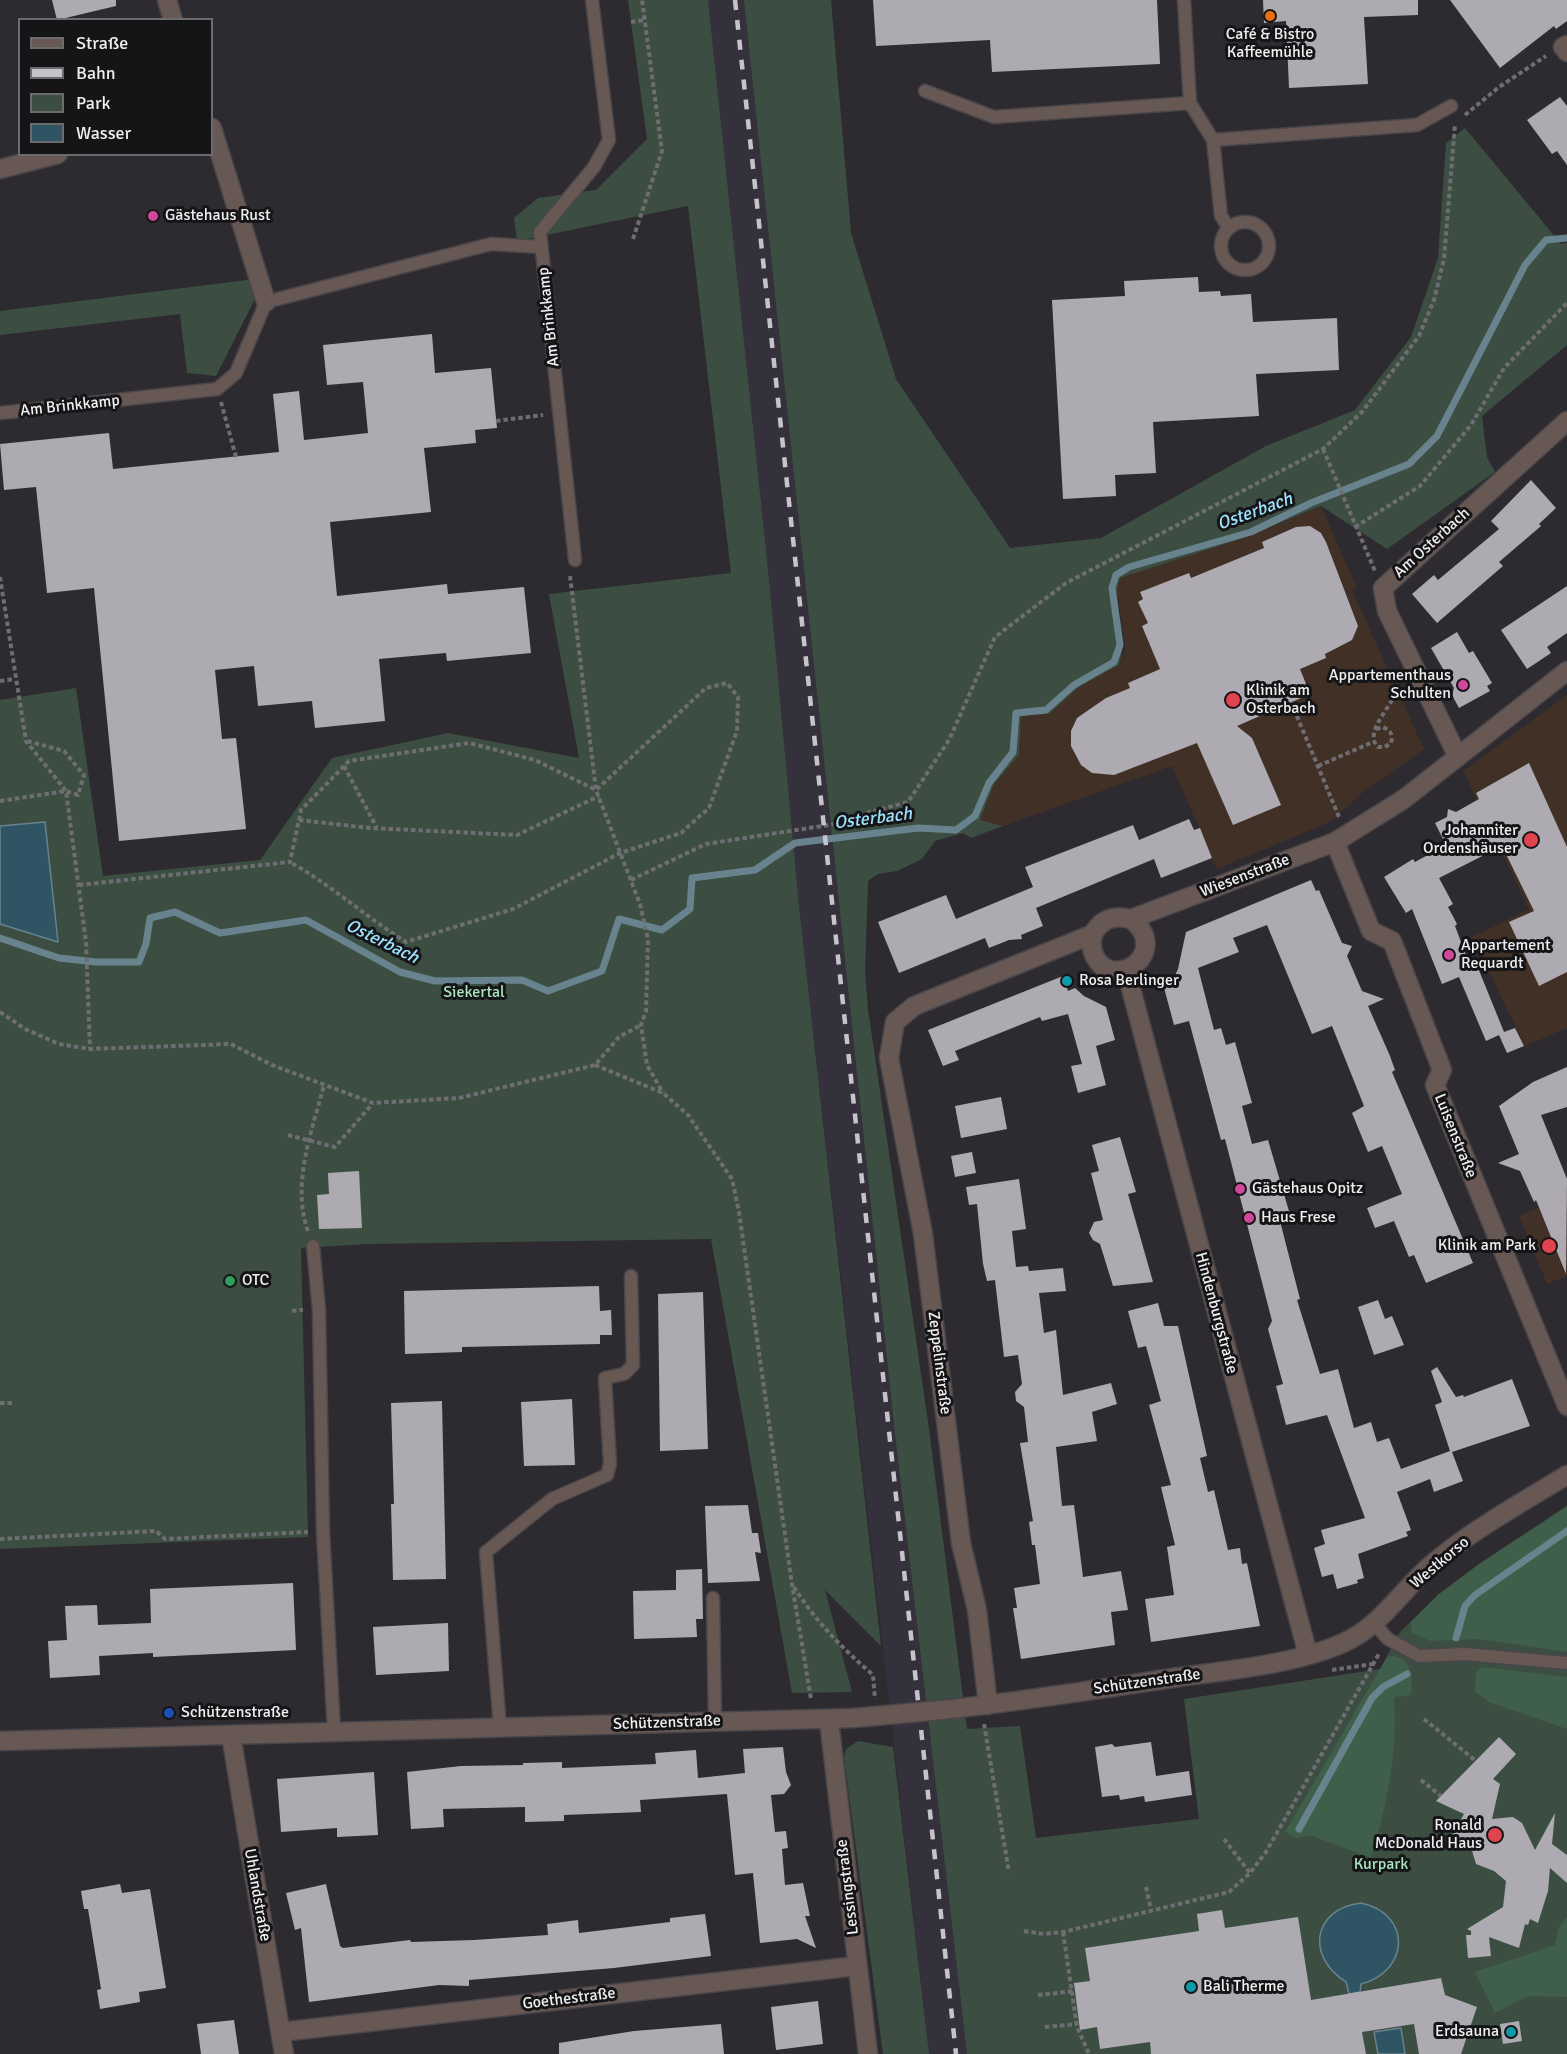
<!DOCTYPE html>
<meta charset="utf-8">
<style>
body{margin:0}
#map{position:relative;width:1567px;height:2054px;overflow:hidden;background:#2d2b30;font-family:Signika,sans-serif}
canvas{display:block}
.legend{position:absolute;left:18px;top:18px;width:195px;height:138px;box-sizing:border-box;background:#151416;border:2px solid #6c6b6e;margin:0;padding:8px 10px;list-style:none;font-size:18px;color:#efeef1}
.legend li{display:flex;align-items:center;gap:12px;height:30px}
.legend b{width:30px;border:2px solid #6c6b6e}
</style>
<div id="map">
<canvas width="1567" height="2054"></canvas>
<ul class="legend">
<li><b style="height:8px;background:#685854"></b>Straße</li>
<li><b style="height:8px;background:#c5c4c8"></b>Bahn</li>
<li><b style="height:16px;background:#3c4e42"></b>Park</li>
<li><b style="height:16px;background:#2f5564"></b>Wasser</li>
</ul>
</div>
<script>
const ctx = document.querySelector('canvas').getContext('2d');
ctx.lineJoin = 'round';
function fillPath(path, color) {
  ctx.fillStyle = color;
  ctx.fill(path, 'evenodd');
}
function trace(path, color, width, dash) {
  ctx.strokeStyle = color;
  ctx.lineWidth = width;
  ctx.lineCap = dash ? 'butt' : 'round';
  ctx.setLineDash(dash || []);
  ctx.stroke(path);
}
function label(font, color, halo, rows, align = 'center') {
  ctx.font = font + ' Signika,sans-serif';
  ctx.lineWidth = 6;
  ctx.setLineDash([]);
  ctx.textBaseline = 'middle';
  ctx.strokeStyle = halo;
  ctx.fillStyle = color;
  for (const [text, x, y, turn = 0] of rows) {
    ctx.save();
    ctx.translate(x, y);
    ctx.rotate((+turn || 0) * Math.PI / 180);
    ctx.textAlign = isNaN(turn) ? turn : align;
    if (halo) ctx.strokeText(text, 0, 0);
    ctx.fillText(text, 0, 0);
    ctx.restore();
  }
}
fillPath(new Path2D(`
 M708 0H744L895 1434 967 2054H929L799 906 768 569Z`), '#35313c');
fillPath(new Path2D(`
 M1321 506 1357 588 1352 590 1424 749 1362 793 1330 822 1217 869 1172 766 1003 826 980 821 994 784 1019 755 1021 716 1049 714 1079 687 1119 665 1125 648 1117 588 1120 578 1237 540Z
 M1567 695V1028L1525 1046 1472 937 1529 909 1463 771Z
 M1567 1196V1276L1547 1284 1519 1216Z`), '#403025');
fillPath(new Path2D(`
 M628 0H708L768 569 799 906 881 1646 825 1590 852 1692 792 1693 711 1239 367 1244 301 1248 308 1537 0 1549V700L76 688 103 876 260 860 332 758 448 733 579 758 549 594 731 573 688 206 517 241 514 218 538 198 596 190 647 139Z
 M744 0H831L851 233 896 379 1010 548 1101 538 1266 446 1355 410 1411 337 1438 258 1446 143 1465 128 1561 244 1567 243V345L1482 416 1487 457 1495 472 1387 549 1321 506 1237 540 1120 578C1111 605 1130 632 1119 665L1079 687 1049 714 1021 716 1019 755 994 784 980 820 1003 826 971 838 963 833 935 841 922 859 897 871 878 874 868 881 865 972 868 1009 929 1429 967 1729 1020 1726 1036 1838 1199 1819 1184 1699 1380 1669 1400 1632 1439 1594 1567 1506V2054H967L895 1434Z
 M255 279 260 289 216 376 187 373 180 314 0 335V311Z
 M858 1741 893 1747 929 2054H883L844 1757 846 1749Z`), '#3c4e42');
fillPath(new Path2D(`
 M1567 1506V1652L1479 1639 1430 1641 1412 1633 1411 1622 1439 1594 1479 1564Z
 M1394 1656C1413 1661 1413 1678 1411 1695L1394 1697C1398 1754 1387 1804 1371 1858L1310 1835 1297 1838 1285 1832 1387 1657Z
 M1482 1667 1567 1677V1729L1489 1702 1475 1692 1476 1673Z
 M1567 1917V1997L1528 1996 1495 2013 1475 1972 1555 1945 1559 1927Z`), '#3f5f4b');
const water = new Path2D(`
 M45 822 58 942 0 924V826Z
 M1361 1903C1412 1914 1410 1971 1361 1984L1360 1992 1349 1994 1346 1982C1306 1957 1312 1909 1361 1903Z
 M1401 2028 1405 2054H1378L1374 2032Z`);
fillPath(water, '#2f5564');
trace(water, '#69838e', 1.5);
trace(new Path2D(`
 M0 938 59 958 96 962H139L146 944 150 918 175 912 220 933 306 920 400 972 435 981 522 980 548 991 602 971 619 919 662 930 690 909 692 878 755 870 795 843 918 828 956 830 975 816 989 783 1013 752 1016 713 1046 710 1074 685 1114 662 1120 645 1112 588 1116 575 1129 567 1251 532 1311 503 1409 464 1437 436 1525 265 1546 240 1567 238
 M1456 1638 1465 1606 1475 1595 1567 1531
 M1299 1829 1372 1698 1383 1687 1407 1674`), '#69838e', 7);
fillPath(new Path2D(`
 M52 0H116V6L57 20Z
 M873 0H1157L1160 64 992 72 990 40 876 46Z
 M1263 0H1418V15L1364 17 1368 84 1289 88 1286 21 1264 23Z
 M1450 0H1567V21L1556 29 1554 26 1500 68Z
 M1560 97 1567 106V165L1557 151 1552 154 1527 120Z
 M1198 277 1199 292 1220 291 1221 296 1251 294 1253 322 1337 318 1339 370 1256 374 1259 416 1153 422 1156 473 1115 475 1116 496 1063 499 1052 300 1125 296 1124 281Z
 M432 334 435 373 491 368 497 428 475 430 476 443 424 448 431 512 330 522 337 596 447 584 448 594 524 587 531 653 447 661 446 653 379 659 385 721 315 728 312 701 258 706 254 666 215 670 222 739 236 738 246 829 119 841 94 588 47 593 36 487 4 490 0 444 109 433 113 469 279 452 273 394 299 391 304 440 368 433 363 382 327 385 323 345Z
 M1531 480 1556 508 1539 524 1541 526 1499 562 1503 566 1437 623 1412 594 1434 575 1438 580 1499 529 1491 521Z
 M1310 526 1321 533 1326 542 1358 626 1352 640 1325 654 1326 658 1300 669 1310 694 1237 726 1252 738 1281 805 1233 825 1197 743 1114 775 1092 773 1081 765 1071 746V731L1077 718 1106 698 1130 688 1128 683 1160 669 1142 626 1148 623 1138 602 1143 599 1140 592 1189 573 1191 578 1264 548 1262 542 1296 527Z
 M1567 586V633L1547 647 1551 653 1527 669 1501 630Z
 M1457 632 1469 653 1473 651 1492 683 1487 686 1490 691 1459 708 1452 695 1454 688 1431 648Z
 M1529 763 1567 847V972L1539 986 1509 922 1534 911 1502 846 1439 878 1453 904 1448 907 1457 924 1455 926 1472 971 1478 968 1504 1032 1515 1028 1524 1046 1507 1053 1499 1035 1486 1041 1459 977 1442 984 1412 909 1406 913 1384 877 1413 859 1415 862 1446 845 1435 823 1447 817 1448 809 1456 812 1479 799 1476 793Z
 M1189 819 1194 830 1200 828 1212 858 1161 878 1154 859 1036 908 1043 926 1021 935 1022 939 1009 940 989 948 985 938 899 973 878 922 946 895 956 919 1033 887 1025 867 1133 825 1139 840Z
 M1311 880 1316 891 1319 890 1342 943 1352 946 1347 956 1362 991 1384 999 1368 1006 1390 1056 1395 1070 1392 1072 1473 1263 1426 1283 1414 1255 1409 1257 1394 1221 1375 1228 1367 1208 1402 1194 1382 1146 1368 1152 1352 1113 1364 1106 1332 1026 1312 1034 1267 925 1233 938 1239 952 1198 968 1214 1030 1221 1028 1226 1045 1235 1042 1252 1103 1242 1106 1252 1144 1268 1140 1291 1218 1280 1221 1300 1299 1297 1300 1320 1374 1338 1369 1354 1428 1371 1422 1377 1442 1389 1438 1401 1469 1450 1451 1435 1405 1442 1402 1431 1371 1437 1367 1456 1397 1463 1395 1464 1397 1512 1379 1530 1426 1452 1452 1463 1481 1434 1492 1430 1479 1397 1492 1411 1530 1406 1532 1408 1536 1358 1554 1364 1578 1357 1580 1358 1583 1337 1589 1333 1574 1322 1577 1314 1548 1325 1544 1321 1530 1365 1518 1327 1415 1286 1425 1276 1386 1283 1384 1268 1329 1272 1321 1225 1139 1221 1140 1189 1021 1174 1025 1163 984 1172 982 1178 969 1186 932Z
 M1063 976 1068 991 1075 988 1084 996 1106 1007 1115 1040 1096 1046 1106 1085 1078 1093 1071 1066 1082 1064 1068 1014 1042 1021 1040 1017 955 1051 959 1060 943 1066 928 1030Z
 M1567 1067V1107L1541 1115 1567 1179 1566 1274 1536 1200 1534 1202 1520 1171 1498 1163 1519 1154 1499 1106 1533 1082Z
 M1001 1097 1007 1129 961 1138 955 1106Z
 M1120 1137 1136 1192 1128 1194 1153 1282 1113 1286 1100 1244 1093 1240 1089 1233 1094 1222 1103 1220 1091 1173 1099 1171 1092 1145Z
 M972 1152 976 1173 955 1177 951 1156Z
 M359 1171 362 1228 319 1229 317 1195 329 1194 328 1173Z
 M1019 1179 1026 1229 1012 1231 1016 1267 1028 1266 1029 1271 1063 1268 1066 1291 1039 1293 1044 1333 1056 1330 1063 1395 1111 1383 1117 1404 1092 1412 1097 1441 1056 1447 1062 1506 1074 1505 1083 1577 1121 1571 1128 1610 1111 1612 1115 1645 1021 1659 1013 1608H1017L1014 1588 1040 1584 1035 1545H1032L1029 1522 1033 1521 1020 1443 1028 1442 1024 1407 1016 1401 1015 1392 1022 1384 1018 1355 1004 1357 995 1280 987 1281 983 1264 977 1204 969 1205 966 1187Z
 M599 1286 600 1311 611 1310 612 1335H600V1344L462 1347V1352L405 1354 404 1291Z
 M703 1292 708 1449 660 1451 658 1294Z
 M1378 1300 1385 1319 1392 1316 1404 1345 1374 1355 1358 1307Z
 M1158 1303 1164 1326H1178L1207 1456 1200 1458 1208 1492 1214 1490 1228 1550 1240 1548 1242 1564 1247 1563 1260 1626 1151 1642 1145 1599 1174 1595 1167 1547 1175 1545 1161 1487 1171 1485 1149 1405 1161 1401 1146 1346 1138 1348 1128 1311Z
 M572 1399 575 1465 524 1466 521 1402Z
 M442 1401 446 1579 393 1580 391 1504H394L391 1403Z
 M748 1505 752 1533H758L761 1553 755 1552 760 1581 708 1583 705 1506Z
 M702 1569 703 1619H696L697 1637 634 1639 633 1591 676 1590V1570Z
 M293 1583 296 1650 153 1657V1653L99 1656 100 1675 50 1678 48 1641 67 1640 65 1606 97 1605 98 1625 151 1623 150 1589Z
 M448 1623 449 1671 376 1675 373 1627Z
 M1499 1737 1516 1754 1493 1779 1500 1784 1492 1819 1513 1817 1522 1823 1535 1850 1555 1813 1552 1844 1567 1855V1883L1550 1868 1548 1891 1538 1923 1530 1919 1528 1925 1525 1924 1519 1948 1489 1937 1491 1956 1468 1958 1466 1935H1471V1931L1467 1929 1503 1907 1506 1881 1494 1871 1476 1864 1470 1844 1450 1840 1464 1814 1436 1801Z
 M1151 1742 1156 1776 1189 1771 1192 1795 1145 1802 1144 1796 1120 1800 1119 1795 1102 1797 1095 1747 1112 1744 1115 1747Z
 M783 1747 786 1772 791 1785 784 1794 771 1795 775 1832 786 1831 788 1848 782 1849 785 1885 803 1883 810 1916H805L816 1948 797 1939 760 1943 753 1873 735 1875 727 1794 640 1800 641 1812 564 1815V1821L525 1822V1807L443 1809 444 1827 411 1829 407 1772 461 1766 523 1765V1763L562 1762V1768L656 1764 655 1753 696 1750 698 1778 745 1773 743 1749Z
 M374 1772 378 1835 337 1837V1828L281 1832 277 1779Z
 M120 1884 122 1893 150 1889 166 1988 139 1992 140 2002 100 2009 97 1990 101 1989 88 1909H84L81 1891Z
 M326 1884 340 1946 343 1948 410 1940 411 1942 474 1940 548 1935 547 1924 578 1920 579 1933 670 1922V1918L705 1914 711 1956 614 1968 469 1980V1986L439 1985 309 2002 301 1928 295 1930 286 1893Z
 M1222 1910 1225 1928 1298 1917 1311 2000 1441 1978 1445 1995 1477 2007 1461 2054H1419L1414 2024 1362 2032 1366 2054H1151L1150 2042 1100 2049 1097 2027 1080 2030 1074 1983 1090 1981 1085 1948 1199 1931 1197 1914Z
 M818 2001 823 2044 776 2050 771 2007Z
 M234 2020 239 2054H201L197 2024Z
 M1519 2021 1522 2041 1503 2044 1500 2024Z
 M721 2024 724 2054H559V2043L634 2031Z`), '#adabb1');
const service = new Path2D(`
 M925 91 994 117 1190 103 1184 0
 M1190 103 1213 140 1221 216 1229 228
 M1213 140 1417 125 1451 106
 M1221 246a24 24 0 1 1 48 0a24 24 0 1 1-48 0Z
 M0 413 217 389 236 373 266 302 491 244 542 247
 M575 560 540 232 594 167 609 140 592 0
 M313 1246 319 1310 323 1531 334 1731
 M713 1598 715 1721
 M1374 1623 1388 1639 1419 1656 1465 1654 1567 1663
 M500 1728 486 1552 552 1499 607 1475 610 1464 605 1378 624 1374 633 1365 631 1276`);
const minor = new Path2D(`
 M167 0 173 20
 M1567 45 1563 47 1567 52
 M212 128 266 302
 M0 169 58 154
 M1458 757 1387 611 1383 588 1567 421
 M1335 842 1371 931 1392 941 1442 1070 1435 1085 1567 1406
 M1093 934C1091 943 1091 949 1095 957 1115 993 1172 951 1131 919
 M1126 970 1308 1655
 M988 1705 977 1610 961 1543 923 1234 889 1058 895 1022 914 1006 1093 934C1102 918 1114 915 1131 919L1335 842 1404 799 1567 671
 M941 1710C1020 1702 1100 1689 1179 1677 1231 1670 1306 1663 1351 1639 1383 1622 1404 1588 1431 1565 1472 1530 1521 1503 1567 1475
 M829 1720 868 2054
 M231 1735 284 2054
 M0 1741 854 1718
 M281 2032 857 1966`);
trace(service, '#48464b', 15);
trace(minor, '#48464b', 21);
trace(new Path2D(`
 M631 22 645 20
 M1465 115 1499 87 1546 56
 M633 239 662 151 642 0
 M221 402 236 457
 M496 421 543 415
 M1323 449 1375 571
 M1355 527 1420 486 1471 425 1504 368 1567 303
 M570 576 596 790 640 904 648 940 646 1011 641 1025 647 1065 663 1093
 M0 577 26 741 66 791 86 942 90 1049
 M0 681 14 679
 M1291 702 1339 817
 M1376 729 1383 727C1391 731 1393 734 1391 743L1385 747H1378C1365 735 1385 713 1392 700
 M344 766 377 828
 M1318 766 1373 742
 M0 801 66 791 78 795 84 775 64 751 27 741
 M299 820 370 828 517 835 599 796
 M631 880 706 844 848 822 867 813 908 802 949 740 995 637 1066 583 1323 449 1362 412 1419 336 1434 300 1444 259 1455 124
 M79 885 290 862 301 810 349 761 469 743 535 760 596 790 706 688 727 683 738 697 737 731 709 808 681 833 620 853 513 909 406 942C366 917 331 885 290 862
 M0 1012 25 1029 59 1044 90 1049 231 1044 272 1065 373 1103 459 1098 595 1065 619 1037 641 1025
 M595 1065 663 1093 688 1115 732 1179 739 1212 792 1584 811 1699
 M288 1135 335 1147 373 1103
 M308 1231C291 1185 312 1131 324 1085
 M292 1311 303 1310
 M0 1403H13
 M0 1539 156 1531 165 1539 308 1532
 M794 1587C816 1622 842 1648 873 1675L875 1699
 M1332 1670 1373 1664
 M1424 1719 1476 1761
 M984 1724 1009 1872
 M1421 1780 1441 1796
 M1224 1839 1250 1873
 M1146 1887 1151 1910
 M1024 1931 1044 1934 1063 1932 1229 1892 1250 1873 1266 1852 1380 1652
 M1063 1932 1077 2027 1089 2054
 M1038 1995 1075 1991
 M1045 2027 1077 2024`), '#6e6d71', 4, [4.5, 3]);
trace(service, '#685854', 12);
trace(minor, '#685854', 18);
trace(new Path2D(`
 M735 0 956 2054`), '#c5c4c8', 4.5, [10, 10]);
const minorBridge = new Path2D(`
 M854 1718 941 1710`);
trace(minorBridge, '#48464b', 21, []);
trace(minorBridge, '#685854', 18);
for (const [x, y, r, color] of [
 [1270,16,6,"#e8710a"],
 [153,216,6,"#d1479c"],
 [1463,685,6,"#d1479c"],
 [1233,700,8,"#e0444e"],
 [1531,840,8,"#e0444e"],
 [1449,955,6,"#d1479c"],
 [1067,981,6,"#0f9aa8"],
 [1240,1189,6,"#d1479c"],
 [1249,1218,6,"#d1479c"],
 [1549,1246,8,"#e0444e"],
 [230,1281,6,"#2e9e5b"],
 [169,1713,6,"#1a4fb4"],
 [1495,1835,8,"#e0444e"],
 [1191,1987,6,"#0f9aa8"],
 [1511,2032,6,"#0f9aa8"]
]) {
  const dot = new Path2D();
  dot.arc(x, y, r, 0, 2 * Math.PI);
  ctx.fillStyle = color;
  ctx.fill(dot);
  trace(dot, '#151416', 2);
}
label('16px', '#efeef1', '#151416', [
 ["Café & Bistro",1270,35,"center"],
 ["Kaffeemühle",1270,53,"center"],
 ["Gästehaus Rust",165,216],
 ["Appartementhaus",1451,676,"right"],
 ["Schulten",1451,694,"right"],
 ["Klinik am",1246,691],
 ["Osterbach",1246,709],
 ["Johanniter",1518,831,"right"],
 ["Ordenshäuser",1518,849,"right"],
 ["Appartement",1461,946],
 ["Requardt",1461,964],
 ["Rosa Berlinger",1079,981],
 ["Gästehaus Opitz",1252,1189],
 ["Haus Frese",1261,1218],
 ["Klinik am Park",1536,1246,"right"],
 ["OTC",242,1281],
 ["Schützenstraße",181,1713],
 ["Ronald",1482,1826,"right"],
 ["McDonald Haus",1482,1844,"right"],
 ["Bali Therme",1203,1987],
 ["Erdsauna",1499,2032,"right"]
], 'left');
label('16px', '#efeef1', '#151416', [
 ["Am Brinkkamp",549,317,-96],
 ["Am Brinkkamp",70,406,-6],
 ["Am Osterbach",1432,543,-42],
 ["Wiesenstraße",1245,876,-21],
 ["Luisenstraße",1455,1136,68],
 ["Hindenburgstraße",1216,1313,75],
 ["Zeppelinstraße",939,1363,83],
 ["Westkorso",1440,1563,-40],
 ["Schützenstraße",1147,1682,-8],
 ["Schützenstraße",667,1723,-2],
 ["Lessingstraße",848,1887,-97],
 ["Uhlandstraße",257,1895,80],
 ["Goethestraße",569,1999,-7]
]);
label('16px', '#aae5bf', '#151416', [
 ["Siekertal",474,993],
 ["Kurpark",1381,1865]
]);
label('italic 18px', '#9ce2ff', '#151416', [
 ["Osterbach",1255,512,-20],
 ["Osterbach",873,819,-7],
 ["Osterbach",382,942,26]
]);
</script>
